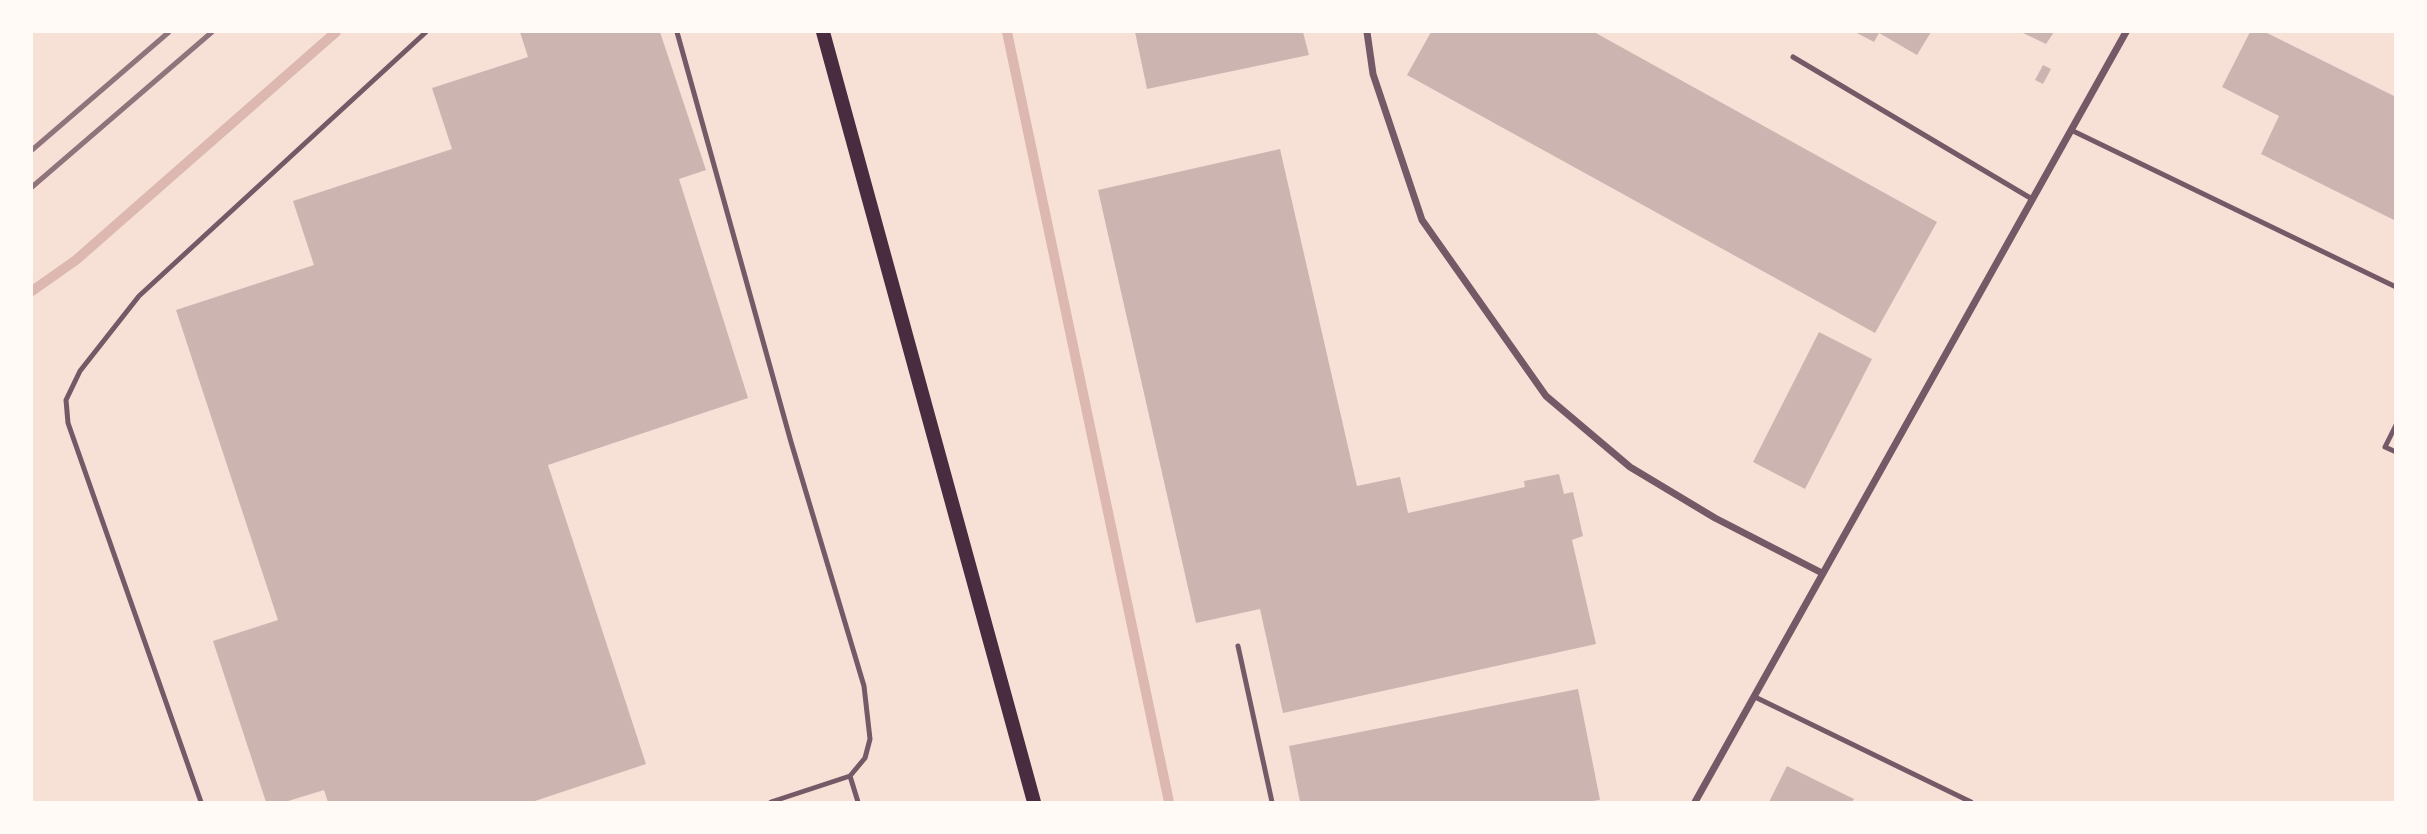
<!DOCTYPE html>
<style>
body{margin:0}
#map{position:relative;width:2427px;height:834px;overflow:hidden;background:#f7e1d7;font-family:"Space Grotesk",sans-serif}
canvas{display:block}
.frame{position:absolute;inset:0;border:33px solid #fffaf5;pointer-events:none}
</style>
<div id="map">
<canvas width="2427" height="834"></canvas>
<div class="frame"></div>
</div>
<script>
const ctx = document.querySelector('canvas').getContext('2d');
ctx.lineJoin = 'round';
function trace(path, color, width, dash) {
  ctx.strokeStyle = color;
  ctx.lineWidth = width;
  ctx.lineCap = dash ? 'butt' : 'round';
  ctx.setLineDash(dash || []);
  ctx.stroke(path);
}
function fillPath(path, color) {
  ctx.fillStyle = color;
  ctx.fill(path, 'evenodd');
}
trace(new Path2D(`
 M1007 32 1169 802
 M32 291 76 260 336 32`), '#dcb8b0', 10);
fillPath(new Path2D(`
 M520 32H660L706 170 679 179 748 398 548 465 646 764 532 802H328L324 790 285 802H266L213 641 278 620 176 310 314 265 293 201 452 149 432 88 528 57Z
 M1135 32H1303L1309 55 1147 89Z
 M1431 32H1594L1937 222 1875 333 1407 75Z
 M1855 32H1931L1917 55 1879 33 1874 42Z
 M2021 32H2054L2046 44Z
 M2250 32H2265L2396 97V221L2261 154 2279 116 2222 87Z
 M2043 65 2051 69 2043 84 2035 80Z
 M1280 149 1357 486 1400 477 1408 513 1525 487 1524 481 1559 474 1564 494 1573 492 1583 536 1572 540 1596 644 1283 713 1260 609 1196 623 1098 190Z
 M1819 332 1872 359 1805 489 1753 462Z
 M1578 689 1600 800 1585 802H1300L1289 746Z
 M1787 766 1854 799 1852 802H1769Z`), '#ccb4b1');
trace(new Path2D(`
 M677 32 791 442 864 686 870 739 865 758 850 776
 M1793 57 2032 199
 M2071 130 2396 287
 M2396 425 2385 447 2396 452
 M1238 646 1272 802
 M1755 697 1971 802
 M201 802 68 423 66 400 80 371 139 296 426 32
 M771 802 850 776 858 802`), '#755966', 5);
trace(new Path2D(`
 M1367 32 1373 74 1422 220 1546 396 1630 467 1715 518 1822 573
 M1695 802 2126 32`), '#755966', 7);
trace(new Path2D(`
 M823 32 1034 802`), '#4a2c40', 14);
trace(new Path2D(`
 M32 150 169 32
 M32 187 212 32`), '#8f747c', 5);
</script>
